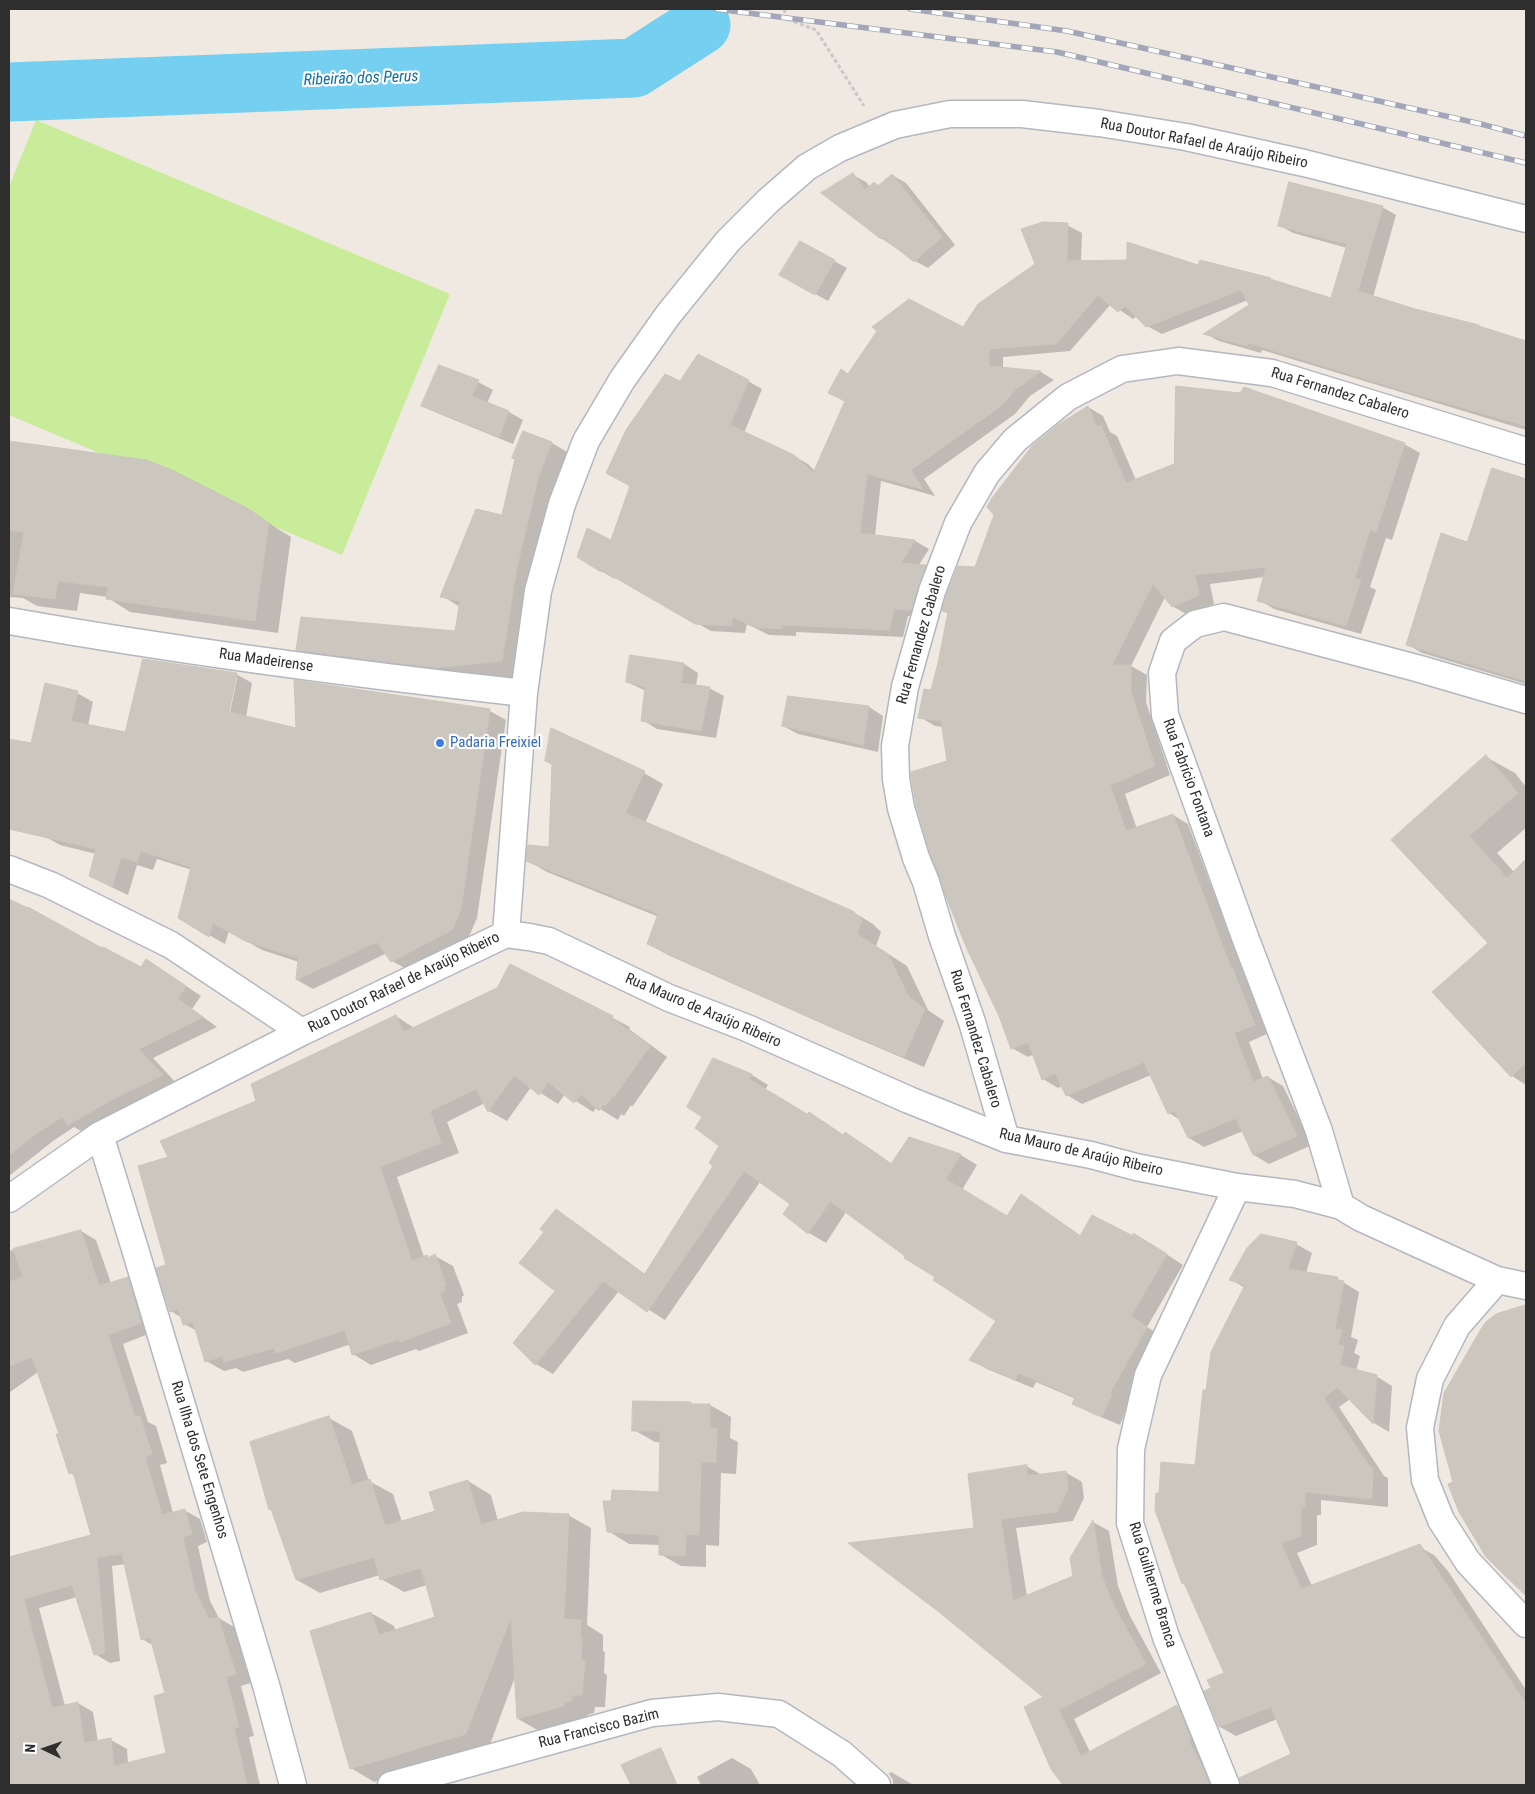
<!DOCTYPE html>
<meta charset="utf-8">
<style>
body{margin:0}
#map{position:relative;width:1535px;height:1794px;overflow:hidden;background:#efe9e1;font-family:"Roboto Condensed",sans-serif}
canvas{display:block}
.frame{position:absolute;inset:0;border:10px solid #2e2e2e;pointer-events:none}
.north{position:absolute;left:20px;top:1724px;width:50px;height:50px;-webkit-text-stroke:4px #fff;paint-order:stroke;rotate:273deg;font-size:14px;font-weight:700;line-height:20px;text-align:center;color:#2e2e2e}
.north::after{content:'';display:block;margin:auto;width:18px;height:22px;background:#2e2e2e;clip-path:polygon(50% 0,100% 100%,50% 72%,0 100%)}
</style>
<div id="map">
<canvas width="1535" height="1794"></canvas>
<div class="frame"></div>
<div class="north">N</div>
</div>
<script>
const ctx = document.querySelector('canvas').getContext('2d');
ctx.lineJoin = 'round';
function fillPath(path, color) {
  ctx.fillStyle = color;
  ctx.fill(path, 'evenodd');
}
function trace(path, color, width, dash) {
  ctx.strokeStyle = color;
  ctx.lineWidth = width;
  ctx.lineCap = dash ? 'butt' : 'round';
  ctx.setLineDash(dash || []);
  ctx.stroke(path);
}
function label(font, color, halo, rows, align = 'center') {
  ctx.font = font + ' "Roboto Condensed",sans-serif';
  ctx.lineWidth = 4.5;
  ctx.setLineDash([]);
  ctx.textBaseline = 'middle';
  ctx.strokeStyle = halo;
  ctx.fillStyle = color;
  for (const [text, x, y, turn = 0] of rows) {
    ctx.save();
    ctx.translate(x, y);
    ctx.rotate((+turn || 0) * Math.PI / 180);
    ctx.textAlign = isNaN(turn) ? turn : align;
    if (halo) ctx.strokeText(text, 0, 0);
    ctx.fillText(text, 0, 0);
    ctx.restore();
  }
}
fillPath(new Path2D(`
 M36 120 450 294 342 555 9 415V187Z`), '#c9ec9a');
fillPath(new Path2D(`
 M853 175 866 182 870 187 875 183 880 186 892 175 906 183 955 245 928 268 915 261 881 238Z
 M1382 207 1396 215 1373 297 1415 310 1479 326 1485 330 1526 342V430L1262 350 1261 353 1219 341 1206 334 1251 306 1248 300 1162 334 1147 326 1137 316 1133 319 1111 304 1070 351 1003 357V368L1041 372 1054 380 1030 396 1015 414 924 479 935 496 881 481 875 536 915 541 929 549 919 565 926 566 940 574 925 617 908 616 903 637 796 632V636L769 635 747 624 745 633 711 631 616 577 615 579 601 571 612 542 681 382 748 381 762 389 744 433 794 456 808 464 815 471 846 401 849 375 964 329 1036 265 1067 225 1082 233 1081 262 1198 266 1332 300 1347 248 1293 233 1279 225Z
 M800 243 847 268 828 301 781 275Z
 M439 367 478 382 493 390 487 403 509 412 523 420 513 444 437 413 423 405Z
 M1088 407 1103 416 1110 432 1117 436 1136 480 1404 444 1420 453 1392 540 1386 538 1370 587 1376 590 1361 634 1274 609 1259 600 1264 577 1210 584 1214 604 1188 615 1172 606 1165 597 1131 666 1147 675 1146 702 1170 775 1125 794 1137 829 1173 815 1188 824 1245 976 1247 977 1269 1033 1249 1042 1263 1079 1268 1077 1283 1086 1312 1145 1269 1164 1254 1155 1243 1131 1204 1147 1189 1138 1180 1120 1169 1113 1151 1075 1082 1104 1067 1095 1062 1086 1058 1088 1043 1079 1034 1054 1028 1057 1012 1048 948 762 943 727 935 726 920 717 932 691 949 614 943 611 976 568Z
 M524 432 552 443 579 459 529 676 463 683 325 665 298 649 456 633 460 607 442 596 503 517Z
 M9 442 145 461 246 509 291 537 278 633 130 612 108 598V597L80 593 77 611 37 606 23 598 9 597Z
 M1493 469 1526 480V684L1422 653 1407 644 1468 543Z
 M631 657 684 664 698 673 696 686 709 688 724 696 716 738 657 729 643 720 646 691 627 682Z
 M236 674 252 683 246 717 297 729 295 681 490 711 506 720 477 918 468 939 408 970 392 961 387 953 313 989 297 980 299 962 262 950 229 931 225 944 209 935 192 870 157 859 153 870 137 865 128 895 107 885 96 854 60 845 44 836 15 778 9 775V740L32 744 77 693 93 702 88 725 126 734ZM234 678H237L229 718 227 717Z
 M869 707 883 716 878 752 798 734 783 726Z
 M1486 757 1515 773 1526 787V828L1497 853 1514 872 1526 861V1085L1512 1076 1434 992 1490 944 1393 840Z
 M644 773 663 784 645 823 853 912 873 924 881 932 876 946 907 966 928 1010 944 1021 924 1067 832 1028 668 955 648 944 659 917 547 872 528 861 550 848Z
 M10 901 141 968 162 970 201 996 192 1009 217 1027 153 1058 177 1084 85 1133 74 1127 53 1141 9 1176Z
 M511 965 630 1027 629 1029 667 1057 632 1107 631 1105 624 1116 621 1114 618 1120 597 1107 593 1112 565 1094 558 1104 531 1087 507 1121 489 1111 485 1103 447 1122 459 1153 397 1177 424 1257 427 1256 430 1258 435 1256 453 1266 464 1295 462 1297V1302L457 1304 468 1333 419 1351 416 1349 371 1365 353 1354 351 1344 295 1363 288 1359 243 1372 236 1368 224 1371 206 1361 197 1331 184 1324 182 1318 171 1311 167 1266 169 1158 396 1016 414 1028 498 989Z
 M714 1060 752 1075 768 1085 765 1090 808 1116 809 1114 826 1123 844 1136 845 1134 862 1143 892 1164 909 1139 961 1155 977 1165 962 1190 1008 1217 1021 1196 1038 1206 1081 1236 1133 1238 1151 1244 1183 1265 1147 1327 1163 1337 1127 1404 1128 1405 1120 1425 1091 1413 1074 1403 1076 1399 1036 1382 1033 1388 987 1369 971 1360 998 1321 846 1212 826 1243 809 1233 785 1214 791 1204 760 1182 665 1320 619 1291 553 1374 536 1364 514 1343 557 1291 545 1231 556 1211 573 1221 646 1275 715 1166 721 1146 704 1117Z
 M81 1231 96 1240 111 1283 128 1278 143 1287 156 1331 123 1344 148 1422 156 1426 167 1463 160 1465 173 1513 184 1510 200 1519 207 1542 198 1546 210 1601 219 1618 234 1627 251 1683 241 1686 254 1736 249 1737 260 1785H9V1559L106 1533 76 1476 70 1473 61 1434 38 1372 9 1393V1251ZM125 1564 142 1639 154 1646 166 1694 168 1754 128 1764 127 1749 111 1740 98 1742 93 1712 78 1703 65 1706 39 1608 77 1597 95 1654 110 1663 120 1661 112 1566Z
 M1296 1244 1312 1253 1306 1273 1338 1279 1359 1292 1351 1337 1358 1340 1354 1353 1360 1356 1356 1371 1376 1376 1392 1386 1389 1432 1374 1423 1350 1399 1339 1407 1384 1476 1388 1478V1507L1321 1500V1515H1317V1545L1297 1553 1312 1586 1418 1546 1434 1555 1448 1571 1526 1690V1785H1470L1413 1670 1386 1682 1429 1785H1242L1241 1778 1293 1755 1277 1719 1236 1736 1220 1727 1212 1688 1226 1674 1187 1585 1183 1583 1207 1392 1245 1288 1230 1279Z
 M1516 1310H1526V1593L1479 1543 1454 1483Z
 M634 1402 691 1403 694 1405H710L731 1417 730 1438 738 1442 736 1474 721 1473 719 1546 706 1545V1567L681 1566 660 1554V1545L629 1544 608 1531 660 1493 661 1442H655L634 1430Z
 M329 1418 352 1431 369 1481 393 1494 402 1522 437 1512 468 1481 491 1495 498 1521 568 1515 591 1528 587 1625 603 1635V1651L605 1652 604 1673 607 1675 605 1707H595L594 1713 587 1715V1719L541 1732 518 1719 515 1677 489 1747 374 1782 351 1768 371 1613 394 1626 396 1631 437 1618 427 1585 404 1592 381 1579 380 1575 320 1593 297 1580 273 1511 270 1509Z
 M1026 1466 1042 1475 1065 1472 1082 1482 1084 1498 1073 1521 1016 1528 1027 1596 1075 1577 1071 1558 1093 1522 1109 1531 1118 1586 1129 1614 1161 1673 1074 1719 1090 1752 1177 1707 1193 1716 1222 1785H1062L1054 1770 1045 1697 976 1529Z
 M732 1758 751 1769 760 1785H701L697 1777Z
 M891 1772 910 1783 913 1785H893V1780L889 1774Z`), '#0003');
trace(new Path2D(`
 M9 92 634 68 701 25`), '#75cff0', 59);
const building = new Path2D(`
 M853 173 865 190 874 182 878 186 892 174 942 237 914 262 883 237 881 239 821 193Z
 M1289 182 1383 206 1358 291 1415 309 1479 325V326L1526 341V426L1408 392 1248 343 1247 346 1203 334 1249 305 1241 290 1146 327 1125 306 1118 312 1098 295 1056 344 989 349V366L1041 371 1016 389 1001 406 911 470 923 489 867 474 860 533 915 540 901 563 926 565 911 610 894 609 889 630 782 625V629L754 627 733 617 731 626 695 624 602 570 601 572 577 557 587 528 611 540 630 486 606 473 626 430 665 374 680 381 698 354 749 380 730 425 794 455 813 473 845 401 828 393 841 369 848 374 877 331 872 327 909 299 963 327 978 304 1035 264 1021 229 1043 222 1068 223 1067 261 1127 260V242L1198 265 1200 260 1271 278 1270 279 1331 298 1347 244 1278 226Z
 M800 241 835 260 815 295 779 275Z
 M439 365 479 380 472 396 509 411 499 437 421 406Z
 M1176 386 1240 393 1244 387 1405 443 1376 532 1370 530 1355 578 1361 580 1346 626 1257 601 1266 567 1195 575 1199 595 1172 607 1153 584 1112 665H1131V692L1155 766 1110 785 1126 831 1173 814 1231 968 1232 967 1255 1025 1234 1033 1253 1082 1268 1076 1297 1136 1253 1155 1236 1118 1188 1138 1175 1111 1168 1114 1144 1062 1066 1096 1055 1073 1042 1080 1028 1042 1011 1049 999 1016 967 949 945 894 930 853 916 805 911 777V772L947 761 941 721 918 718 924 689 931 690 938 663 948 612 942 611 946 596 958 566 975 567 994 515 987 507 992 498 1032 446 1059 424 1088 406 1097 427 1101 425 1126 483 1174 464Z
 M523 431 552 442 539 475 517 567 502 661 435 668 296 650 301 617 455 631 460 601 440 597 476 509 502 515 515 459 512 458Z
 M9 441 146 460 172 470 247 508 269 523 255 621 106 599 108 587 58 581 55 599 13 594 24 532 9 530Z
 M1492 468 1526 479V681L1406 645 1441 533 1467 542Z
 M630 655 684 663 681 683 710 687 701 731 641 721 645 687 626 682Z
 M143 659 237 673 229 712 296 728 294 680 490 709 461 909 452 930 391 962 377 942 296 980 298 958 245 941 213 923 209 937 178 918 191 867 141 851 137 862 121 857 112 887 89 876 96 849 9 829V739L31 743 45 683 78 691 71 721 125 732Z
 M788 696 869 706 863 745 782 726Z
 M551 728 645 771 625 813 853 911 862 920 857 934 888 954 909 997 925 1009 904 1057 811 1018 647 944 658 914 526 861 528 845 549 847 552 764 545 761Z
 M1486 755 1518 793 1469 836 1507 878 1526 859V1062L1511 1077 1432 992 1488 943 1391 840Z
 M9 899 28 908V907L102 948 103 947 141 967 146 959 186 986 178 999 203 1017 139 1049 163 1075 117 1097 68 1125 62 1117 37 1133 9 1155Z
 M510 964 613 1016 612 1018 650 1046 614 1097 613 1096 605 1106 603 1104 599 1111 581 1094 574 1103 548 1082 539 1095 514 1075 488 1112 476 1089 430 1111 441 1143 380 1167 412 1261 427 1255 428 1258 435 1254 446 1285 444 1286 445 1291 440 1294 451 1323 400 1342 399 1339 352 1355 345 1330 276 1353 274 1348 224 1362 223 1356 205 1362 193 1322 183 1325 178 1309 170 1312 156 1268 166 1265 138 1166 168 1157 160 1141 256 1101 251 1084 396 1015 403 1031H406L497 988Z
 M713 1058 752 1074 749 1079 807 1114 809 1112 843 1135 845 1132 891 1164 909 1137 961 1154 946 1179 1007 1216 1021 1194 1080 1236 1092 1215 1133 1236V1233L1167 1254 1131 1316 1147 1327 1110 1393 1112 1394 1102 1417 1072 1404 1075 1397 1018 1373 1015 1380 969 1360 996 1321 933 1280 935 1277 904 1258 905 1256 830 1201 808 1234 783 1214 790 1204 744 1171 647 1312 603 1281 535 1365 513 1343 555 1291 519 1263 544 1232 540 1229 556 1209 644 1275 713 1166 709 1163 719 1146 695 1128 702 1117 687 1107Z
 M81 1230 99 1286 128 1277 141 1323 108 1335 135 1417 140 1416 152 1454 145 1457 162 1515 185 1509 192 1534 183 1537 195 1591 209 1619 218 1617 236 1674 226 1677 239 1727 234 1728 247 1785H9V1557L91 1535 73 1472 69 1474 56 1434H59L32 1357 9 1366V1282L23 1277 13 1249ZM122 1554 141 1640 150 1637 165 1693 154 1696 166 1753 114 1766 111 1738 84 1743 78 1702 52 1708 24 1599 72 1585 94 1655 105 1653 97 1558Z
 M1261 1234 1297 1242 1288 1269 1338 1277 1337 1280 1344 1281 1335 1329 1342 1330 1338 1345 1344 1346 1340 1365 1377 1375 1373 1424 1337 1387 1324 1398 1370 1467 1373 1468 1372 1499 1305 1492V1507H1301V1536L1281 1543 1301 1589 1420 1544 1526 1704V1785H1241L1239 1778 1291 1754 1271 1707 1219 1727 1204 1691 1211 1688 1207 1680 1224 1673 1184 1583 1182 1584 1155 1510 1156 1493H1159L1161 1462 1195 1465 1203 1390H1206L1211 1352 1245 1285 1229 1280 1247 1248Z
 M1526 1305V1596L1486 1557 1459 1512 1448 1484 1453 1482 1439 1431 1444 1393 1481 1329 1486 1322 1496 1314Z
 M633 1401 691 1402V1404H710V1428L717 1429 716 1462H701L699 1535 686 1534 685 1556 659 1555V1535L607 1532 603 1501H611L612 1490 659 1492 660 1431H632Z
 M329 1416 352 1485 370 1479 385 1526 435 1511 429 1492 468 1480 481 1525 523 1512 569 1514 564 1619 581 1620 580 1637 582 1638 581 1660 585 1661 582 1695H572V1701L564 1702V1706L517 1719 511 1617 466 1734 350 1769 310 1631 371 1612 379 1635 435 1617 421 1568 380 1580 374 1557 296 1580 271 1509 269 1510 250 1442Z
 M1027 1465V1476L1066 1471 1068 1489 1057 1512 1001 1519 1013 1601 1073 1576 1070 1558 1093 1520 1102 1576 1113 1604 1146 1664 1059 1710 1081 1756 1177 1705 1191 1739 1188 1740 1201 1764 1210 1785H1063L1051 1769 1024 1707 1043 1697 939 1612 848 1543 974 1528 968 1474Z
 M661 1748 677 1785H631L621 1765Z`);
fillPath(building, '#cbc7bf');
trace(building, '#cbc5ba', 1);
const minor = new Path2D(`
 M9 621C179 651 352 674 524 693
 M9 869 50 885 171 945 302 1032
 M506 934 524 693 538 591 562 504 586 441 622 380 668 315 728 241 768 201 807 167 840 148 895 125 950 114H1022L1099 123 1186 137 1304 163 1526 219
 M506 934 529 937 549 941 669 998 747 1028 909 1100 1006 1139 1091 1155 1136 1167 1237 1187 1295 1194 1341 1206 1361 1218 1497 1280 1526 1286
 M100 1135 135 1249 266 1685 293 1785
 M1006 1139 972 1022 942 936 926 882 916 858 901 808 896 779 895 746 905 687 932 591 958 523 987 473 1015 440 1068 397 1122 369 1178 361 1272 373 1526 451
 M9 1199 100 1135 302 1032 506 934
 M1341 1206 1319 1131 1245 937 1165 715 1162 673 1173 641 1195 624 1224 617 1420 669 1526 700
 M1497 1280 1457 1326 1430 1379 1420 1428 1425 1480 1441 1520 1468 1562 1526 1624
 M391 1785 652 1713 718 1707 779 1714 842 1754 877 1785
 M1226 1785 1166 1637 1130 1523 1131 1449 1148 1375 1237 1187`);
trace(minor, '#b4b7c1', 29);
trace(new Path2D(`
 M785 9 784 18 816 30 864 106`), '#c9c9c9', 3, [4, 2.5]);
trace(minor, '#fff', 26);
const rail = new Path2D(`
 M716 9 1057 52 1526 163
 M910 9 1067 31 1481 124 1526 136`);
trace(rail, '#a3a6b8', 5.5);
trace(rail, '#fff', 4, [11]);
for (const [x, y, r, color] of [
 [440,743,5,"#3f7fe0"]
]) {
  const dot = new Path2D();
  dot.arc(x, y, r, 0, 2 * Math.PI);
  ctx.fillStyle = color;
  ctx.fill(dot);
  trace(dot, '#fff', 2);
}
label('15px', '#2e2e2e', '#fff', [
 ["Rua Doutor Rafael de Araújo Ribeiro",1204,144,11],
 ["Rua Fernandez Cabalero",1340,394,17],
 ["Rua Fernandez Cabalero",922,635,-74],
 ["Rua Madeirense",266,661,8],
 ["Rua Fabrício Fontana",1188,778,70],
 ["Rua Doutor Rafael de Araújo Ribeiro",404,983,-26],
 ["Rua Mauro de Araújo Ribeiro",703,1011,23],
 ["Rua Fernandez Cabalero",975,1039,73],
 ["Rua Mauro de Araújo Ribeiro",1081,1153,13],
 ["Rua Ilha dos Sete Engenhos",199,1460,73],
 ["Rua Guilherme Branca",1152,1585,73],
 ["Rua Francisco Bazim",599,1729,-14]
]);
label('15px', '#366cbe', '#fff', [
 ["Padaria Freixiel",450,743]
], 'left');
label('italic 16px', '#0d6fa3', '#fff', [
 ["Ribeirão dos Perus",361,79,-2]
]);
</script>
